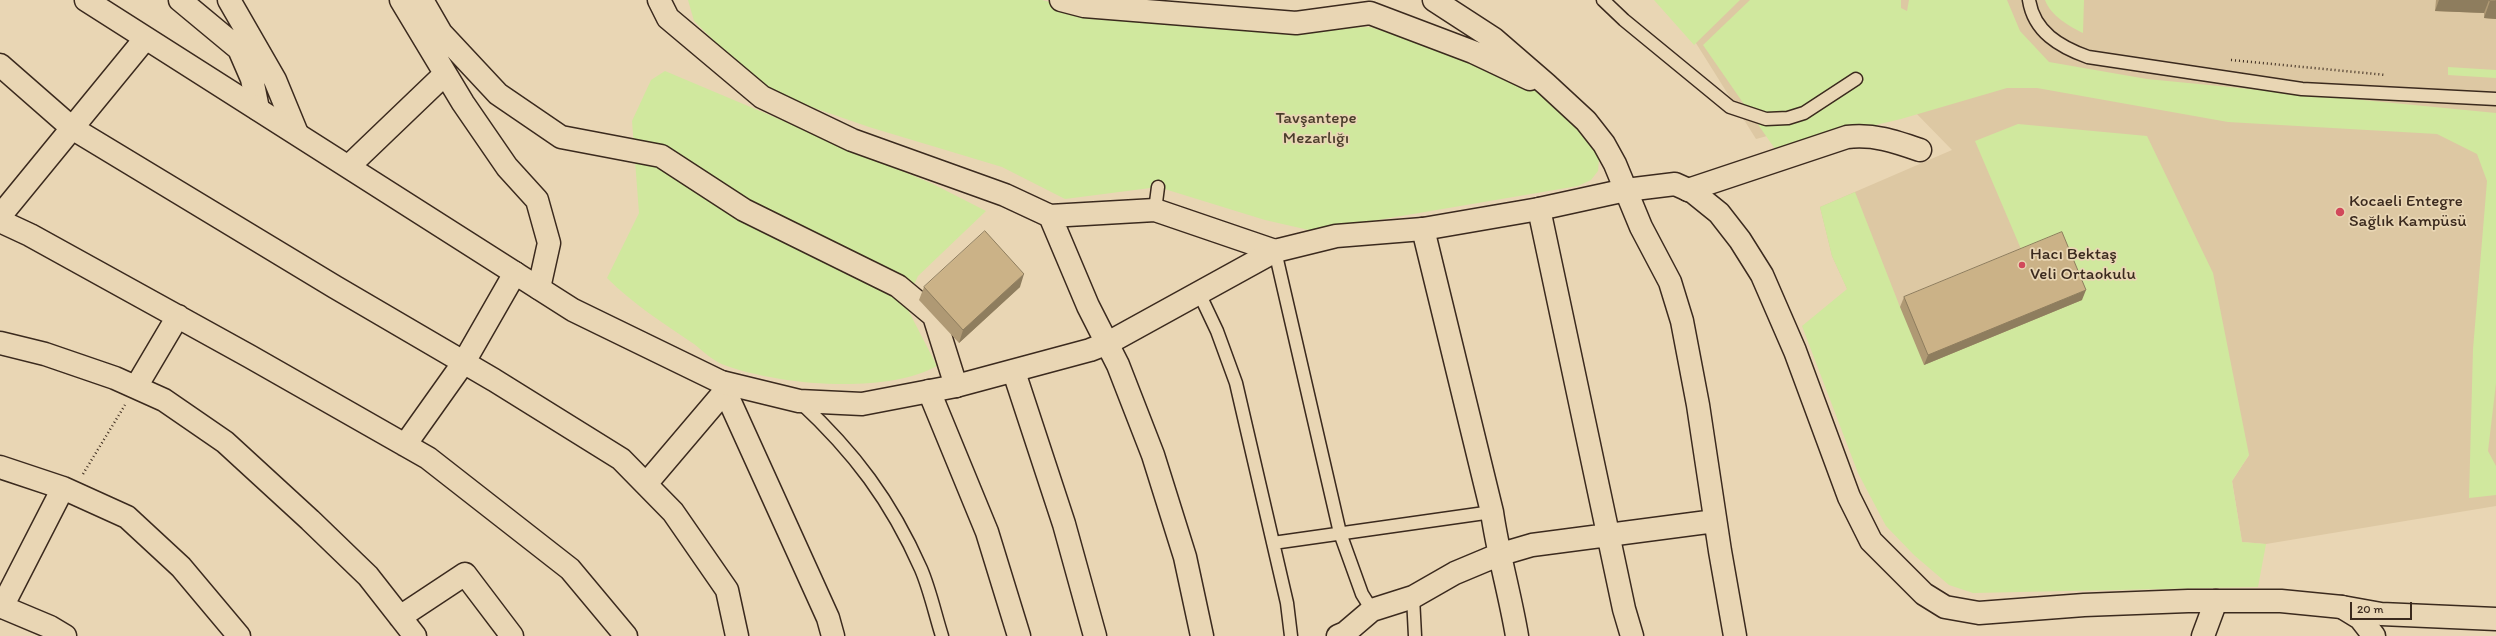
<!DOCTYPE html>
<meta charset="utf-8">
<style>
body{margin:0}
#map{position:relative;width:2496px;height:636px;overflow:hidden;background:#e9d6b4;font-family:Itim,sans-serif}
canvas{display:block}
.scale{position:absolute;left:2350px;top:602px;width:62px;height:18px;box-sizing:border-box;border:2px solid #3b2a1e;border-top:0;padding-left:5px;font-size:12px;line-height:14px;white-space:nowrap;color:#3b2a1e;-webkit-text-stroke:3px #e9d6b4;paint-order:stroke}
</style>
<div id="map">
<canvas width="2496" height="636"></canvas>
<div class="scale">20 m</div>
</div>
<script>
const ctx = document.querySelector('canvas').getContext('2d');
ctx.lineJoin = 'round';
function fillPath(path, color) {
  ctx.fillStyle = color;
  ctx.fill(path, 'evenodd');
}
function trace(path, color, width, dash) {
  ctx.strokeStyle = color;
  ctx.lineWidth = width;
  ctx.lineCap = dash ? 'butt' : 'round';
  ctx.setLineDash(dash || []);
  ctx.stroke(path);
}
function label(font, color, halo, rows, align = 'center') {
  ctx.font = font + ' Itim,sans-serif';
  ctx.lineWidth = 3.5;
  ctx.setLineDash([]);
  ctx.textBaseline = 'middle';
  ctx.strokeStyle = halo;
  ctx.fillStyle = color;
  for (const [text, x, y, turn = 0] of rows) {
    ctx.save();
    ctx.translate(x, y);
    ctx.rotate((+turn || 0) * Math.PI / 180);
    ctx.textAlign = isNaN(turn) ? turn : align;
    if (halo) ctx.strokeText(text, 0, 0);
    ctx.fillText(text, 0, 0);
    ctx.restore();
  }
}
fillPath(new Path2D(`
 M1669 0H2496V506L2266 544 2242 542 2232 481 2249 455 1905 415 1832 256 1820 207 1952 150 1912 109 1859 111 1756 139Z`), '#ddc8a3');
fillPath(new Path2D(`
 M688 0H1042L1087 11 1306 29 1370 27 1428 45 1541 90 1591 144 1599 159 1598 171 1591 180 1578 186 1313 231 1265 220 1158 187 1065 199 1002 167 869 127 765 91 694 21Z
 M1654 0H1740L1694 45Z
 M1750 0H1901V8L1907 11 1909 0H2007L2020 31 2049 62 2147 79 2496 113V383L2488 451 2496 466V495L2469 498 2473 349 2487 181 2477 154 2437 134 2228 122 2037 88H2007L1901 119 1775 149 1703 45Z
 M2045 0H2084L2083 33C2069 26 2051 16 2045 0Z
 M2448 67 2496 70V78L2448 75Z
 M665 71 933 184 986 211 918 276 905 304 937 366C884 395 779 385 724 365 713 361 703 351 694 344 663 323 633 304 607 278L639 213 632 121 651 80Z
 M2018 124 2147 136 2213 273 2249 455 2232 481 2242 542 2266 544 2258 587 1973 593 1949 585 1914 555 1886 526 1858 473 1802 326 1847 289 1832 256 1820 207 1855 192 1900 307 2024 256 1975 141Z`), '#d0e89e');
const service = new Path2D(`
 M1603 0 1624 20 1730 107 1766 119 1788 118 1804 113 1856 79
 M2029 0C2034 32 2060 47 2088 57L2302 89 2496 99
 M1155 210 1158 187
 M1275 251 1340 533 1362 594 1372 610
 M1199 293 1217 331 1236 383 1287 603 1291 636
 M800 402C854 452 891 501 921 569 930 590 935 614 942 636
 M1273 543 1492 512
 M1413 597 1415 636`);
const minor = new Path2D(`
 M180 0 239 49 252 79 258 109
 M229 0 275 80 296 131
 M401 0 463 103 507 167 537 200 549 243 539 288
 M422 0 441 33 498 94 561 137 661 156 744 210 898 286 934 316 956 386
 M659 0 668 18 762 97 852 140 1005 195 1050 216 1155 210 1275 251
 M1061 0 1084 6 1296 23 1370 13 1473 52 1530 79
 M1434 0 1494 39 1546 84 1586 121 1604 144 1615 164 1641 227 1670 282 1682 321 1698 405 1720 551 1735 636
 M0 65 72 128 335 287 494 380 621 459 673 512 727 590 737 636
 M349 166 445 74
 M1688 190 1847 137C1874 134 1894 141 1920 150
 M1539 209 1624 609 1632 636
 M0 216 145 39
 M1050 216 1088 306 1118 365 1153 455 1185 557 1202 636
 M0 221 30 235 249 356 428 458 570 569 626 636
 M1423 229 1492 512C1498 554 1510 594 1517 636
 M0 343 45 354 115 378 164 400 225 442 310 520 368 576 415 636
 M1014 372 1064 524 1095 636
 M721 382 828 618 833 636
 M136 387 178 316
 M929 391 987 532 1019 636
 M405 445 464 362 515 273
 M0 467 63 488 127 517 181 567 239 636
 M646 484 725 391
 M2 607 63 488
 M2342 607 2360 618 2374 636
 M400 617 465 574 512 636
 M1338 636 1345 633 1372 610 1413 597 1455 573 1498 555 1532 545 1715 521
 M2203 636 2216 601`);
const tertiary = new Path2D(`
 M86 0 573 310 721 382 799 401 862 404 956 386 1090 350 1108 343 1275 251 1336 236 1423 229 1539 209 1626 190 1675 184 1693 192 1719 213 1740 240 1762 275 1795 351 1849 497 1871 541 1924 594 1945 607 1979 613 2084 605 2188 601H2281L2342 607 2381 614 2496 619`);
const primary = new Path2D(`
 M0 606 50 627 65 636`);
trace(service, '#3b2a1e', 15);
trace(minor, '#3b2a1e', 25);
trace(tertiary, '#3b2a1e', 25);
trace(primary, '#3b2a1e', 25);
trace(new Path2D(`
 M2231 60 2386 75
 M83 474 125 405`), '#3b2a1e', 2.5, [1, 3]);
trace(service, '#e9d6b4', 12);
trace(minor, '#e9d6b4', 22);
trace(tertiary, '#e9d6b4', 22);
trace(primary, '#e9d6b4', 22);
fillPath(new Path2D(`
 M2436 0H2496V19L2484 18V13L2435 11Z
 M924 287H1020L959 343 919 300Z
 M1904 297 2082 300 1924 365 1900 307Z`), '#af9974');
fillPath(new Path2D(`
 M2439 0H2489L2484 13 2435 11Z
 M2490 1H2496V19L2484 18Z
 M1024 274 1020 287 959 343 963 330Z
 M2086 290 2082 300 1924 365 1928 355Z`), '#8e7d5e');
const building = new Path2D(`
 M2490 0H2496V1H2490Z
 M985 231 1024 274 963 330 924 287Z
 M2062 232 2086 290 1928 355 1904 297Z`);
fillPath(building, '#cbb287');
trace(building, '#8e7d5e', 1);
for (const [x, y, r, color] of [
 [2340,212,5,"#d1495b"],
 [2022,265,4,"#d1495b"]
]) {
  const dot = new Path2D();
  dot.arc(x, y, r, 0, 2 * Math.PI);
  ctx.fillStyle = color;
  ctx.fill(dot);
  trace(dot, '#e9d6b4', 1.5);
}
label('17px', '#4a3d2b', '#e9d6b4', [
 ["Tavşantepe",1316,119],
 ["Mezarlığı",1316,139]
]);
label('17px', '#3b2a1e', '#e9d6b4', [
 ["Kocaeli Entegre",2349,202],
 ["Sağlık Kampüsü",2349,222],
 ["Hacı Bektaş",2030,255],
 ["Veli Ortaokulu",2030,275]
], 'left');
</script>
